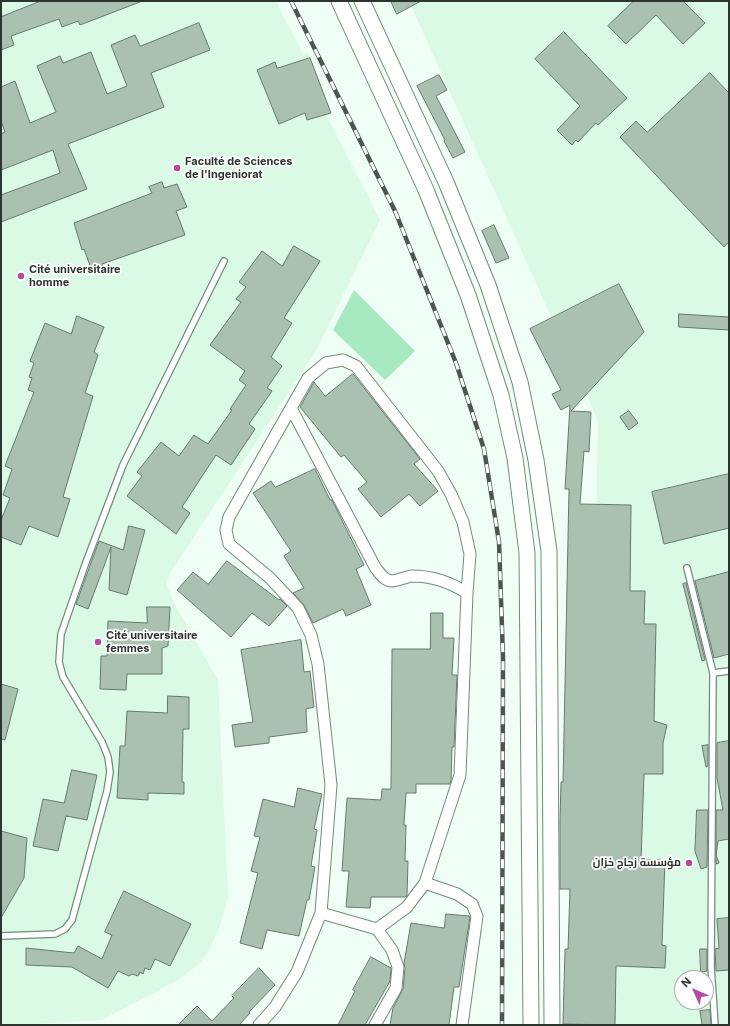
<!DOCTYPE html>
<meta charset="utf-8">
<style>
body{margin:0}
#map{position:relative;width:730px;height:1026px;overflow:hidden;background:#f0fff5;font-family:Inter,sans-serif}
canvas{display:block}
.frame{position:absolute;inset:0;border:2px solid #2c352f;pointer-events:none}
.north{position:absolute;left:674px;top:970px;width:40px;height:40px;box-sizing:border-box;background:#fff;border:1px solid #abaeac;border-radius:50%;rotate:315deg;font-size:11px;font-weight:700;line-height:16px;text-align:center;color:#2c352f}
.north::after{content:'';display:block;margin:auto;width:14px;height:18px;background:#b946a1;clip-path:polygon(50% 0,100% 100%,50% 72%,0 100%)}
</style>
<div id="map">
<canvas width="730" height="1026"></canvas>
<div class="frame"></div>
<div class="north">N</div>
</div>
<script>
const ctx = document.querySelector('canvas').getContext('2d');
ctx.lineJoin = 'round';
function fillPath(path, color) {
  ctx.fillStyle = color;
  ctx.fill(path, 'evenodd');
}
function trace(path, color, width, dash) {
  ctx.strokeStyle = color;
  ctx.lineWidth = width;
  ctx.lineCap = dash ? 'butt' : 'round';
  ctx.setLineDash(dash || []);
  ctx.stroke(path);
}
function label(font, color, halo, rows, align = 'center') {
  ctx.font = font + ' Inter,Cairo,sans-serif';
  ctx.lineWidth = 3.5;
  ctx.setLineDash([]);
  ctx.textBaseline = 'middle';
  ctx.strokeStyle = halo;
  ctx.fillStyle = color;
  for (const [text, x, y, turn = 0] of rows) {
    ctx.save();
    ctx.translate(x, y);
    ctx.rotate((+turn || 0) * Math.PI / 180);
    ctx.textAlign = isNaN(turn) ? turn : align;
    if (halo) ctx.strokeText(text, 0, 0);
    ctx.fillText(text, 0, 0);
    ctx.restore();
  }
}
fillPath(new Path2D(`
 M1 1H276L303 54 308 52 331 113 327 116 380 220 316 351 172 570 166 583 174 603 218 680 228 898 221 923 209 951 198 965 178 980 102 1020 21 1025H1Z
 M409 1H729V1025H585L598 421ZM682 978H706V1002H682Z`), '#dbfae5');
fillPath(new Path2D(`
 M354 290 415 351 385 380 333 330Z`), '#a7e9c0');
const building = new Path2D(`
 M41 1H140V2L80 25 78 21 62 27 59 19 11 36 14 45 1 50V14L2 16Z
 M391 1H421L397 14Z
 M634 1H683L705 23 683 44 656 15 626 44 608 26Z
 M199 23 210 50 151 73 164 107 68 144 87 189 1 222V195L60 173 53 150 1 170V134L5 132 1 121V87L15 81 30 123 56 112 37 66 60 56 63 63 91 52 107 94 127 86 111 45 135 35 140 46Z
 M564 32 627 98 598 125 596 123 578 142 576 140 572 145 557 130 580 106 535 59Z
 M310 58 331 113 307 120 305 113 279 124 257 70 275 62 277 68Z
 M710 73 729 93V242L724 247 620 137 636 121 647 132Z
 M439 75 447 90 436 96 465 152 453 158 444 141 445 140 417 86Z
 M162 182 164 188 177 184 187 207 176 211 185 235 102 264 103 267 92 271 84 249 82 250 74 223 152 193 149 187Z
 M494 225 509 258 496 263 482 231Z
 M294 246 320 261 284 318 292 323 271 357 282 366 267 388 272 391 249 424 255 429 231 465 216 455 182 507 190 513 176 534 127 496 142 476 137 472 161 442 179 456 194 435 208 444 232 410 230 409 246 385 239 380 245 371 210 345 241 302 236 299 246 287 239 282 262 251 282 266Z
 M619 284 644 332 571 411 591 412 589 452 584 451 580 504 631 505 630 591H645L644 624H656L654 721 667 725 663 743V774H644L641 860H665L662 945 666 946 665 968 616 966 615 1025 563 1024 565 949H568L570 889H560V821L561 782H563L569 489H565L570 405 561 410 552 394 561 390 530 329Z
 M679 314 729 317V330L679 327Z
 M77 316 104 327 94 352 98 355 85 393 93 396 63 497 70 499 58 537 29 526 21 545 1 537V520L10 498 3 495 12 469 5 466 34 392 28 390 32 378 29 377 34 363 30 361 45 323 71 334Z
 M353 374 420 459 414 464 438 491 420 506 409 494 381 517 358 489 367 482 344 455 341 457 300 407 314 382 325 396Z
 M629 411 638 423 629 430 620 417Z
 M315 469 330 500H332L364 565 356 569 371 605 346 616 343 609 313 623 304 605 293 593 304 588 284 556 291 551 253 493 271 481 275 487Z
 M729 474V528L664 544 652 492Z
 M129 526 145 530 127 595 109 590 111 547 88 609 76 604 99 541 123 550Z
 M227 561 279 600 280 599 287 606 269 626 252 613 231 637 177 590 193 572 208 584Z
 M729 572V654L714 658 695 581Z
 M686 583 705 660 702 661 683 584Z
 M147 607H170L168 646 162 648V674H127L126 690 100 689 101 656H107L108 621 147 623Z
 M431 613H443V638H454L452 675H457L454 747H452L451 781 450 784H416V793H406L404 825H406L405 861H408L407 896 405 897H371L370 908 346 907 349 871H342L347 798 381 800 382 789H391L392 649H430Z
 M301 640 304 672 310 671 314 707 306 709 307 732 269 737V743L235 747 232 725 253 722 241 650Z
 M1 684 18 689 5 740 1 739Z
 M168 696 189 697V729H183L182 782H184V794L148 793V800L117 798 120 746H125L127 711 167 713Z
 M729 741V839L718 841 716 855 719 863 716 864V810H723L717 778V743Z
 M708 745V766L706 767 702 746Z
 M72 770 97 775 87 820 66 816 58 851 33 846 43 799 64 803Z
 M298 788 322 794 314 829 317 830 311 866 315 867 309 900H307L299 936 267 930 262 949 240 943 258 873 251 871 260 837 254 836 263 799 294 807Z
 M697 810H708L707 867 701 869 695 851Z
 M1 831 27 838 24 878 1 918Z
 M124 891 191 924 170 966 155 959 150 970 145 968 143 974 140 972 138 976 132 974 129 976 118 971 108 988 72 967 26 965V948L74 953 78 946 102 959 112 935 105 932Z
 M446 914 469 916 470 917 459 987H454L449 1025H390L393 1008 403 989 405 968 404 963 411 923 444 928Z
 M729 918V970L716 971 715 949 719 948 717 919Z
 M700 949H707V971L701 972Z
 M371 957 391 968 390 981 365 1025H338L355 991 353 990Z
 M259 968 275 985 249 1012 250 1013 239 1025H178L197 1006 212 1021 234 998 232 996Z
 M710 1010 711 1025H702L700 1011Z`);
fillPath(building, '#aac1b2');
trace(building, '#657b6d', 1);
const lane = new Path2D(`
 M687 568 713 673 711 966 715 1025
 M713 673 729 671
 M1 936 55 934 65 929 72 920 107 791 110 772 108 757 102 742 63 677 59 662 61 634 85 565 123 465 224 261`);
const street = new Path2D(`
 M291 408 375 567C379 572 383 580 391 581 397 581 405 577 412 576 433 576 450 582 467 593
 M425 883 457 894 472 904 477 916 462 1025
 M321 913 377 929 392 950 398 967 396 988 375 1025
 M259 1025 275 1007 297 972 321 913 331 785 318 664 311 635 298 608 270 578 229 544 226 530 229 517 308 378 326 363 343 360 356 366 438 471 451 494 463 522 470 554 467 593 460 775 425 883 407 907 377 929`);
const secondary = new Path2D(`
 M339 1 426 190 468 295 501 395 515 458 527 553 531 1025
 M362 1 446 182 488 285 520 382 536 460 549 551 552 1025`);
trace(lane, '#748a7b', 8);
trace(street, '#748a7b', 13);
trace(secondary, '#748a7b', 17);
trace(lane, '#fff', 5.5);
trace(street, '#fff', 11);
trace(secondary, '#fff', 15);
const rail = new Path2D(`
 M291 1 395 211 456 363 484 449 499 542 503 657 502 1025`);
trace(rail, '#4c564f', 4.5);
trace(rail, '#fff', 3, [9]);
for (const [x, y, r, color] of [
 [177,168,4,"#b946a1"],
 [21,276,4,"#b946a1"],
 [98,642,4,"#b946a1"],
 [689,863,4,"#b946a1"]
]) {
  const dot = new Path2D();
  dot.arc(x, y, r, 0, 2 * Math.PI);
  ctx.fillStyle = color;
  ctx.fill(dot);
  trace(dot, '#fff', 1.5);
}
label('bold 11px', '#2c352f', '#fff', [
 ["Faculté de Sciences",185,162],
 ["de l'Ingeniorat",185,175],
 ["Cité universitaire",29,270],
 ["homme",29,283],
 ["Cité universitaire",106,636],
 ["femmes",106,649],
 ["مؤسسة زجاج خزان",681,863,"right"]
], 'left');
</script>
